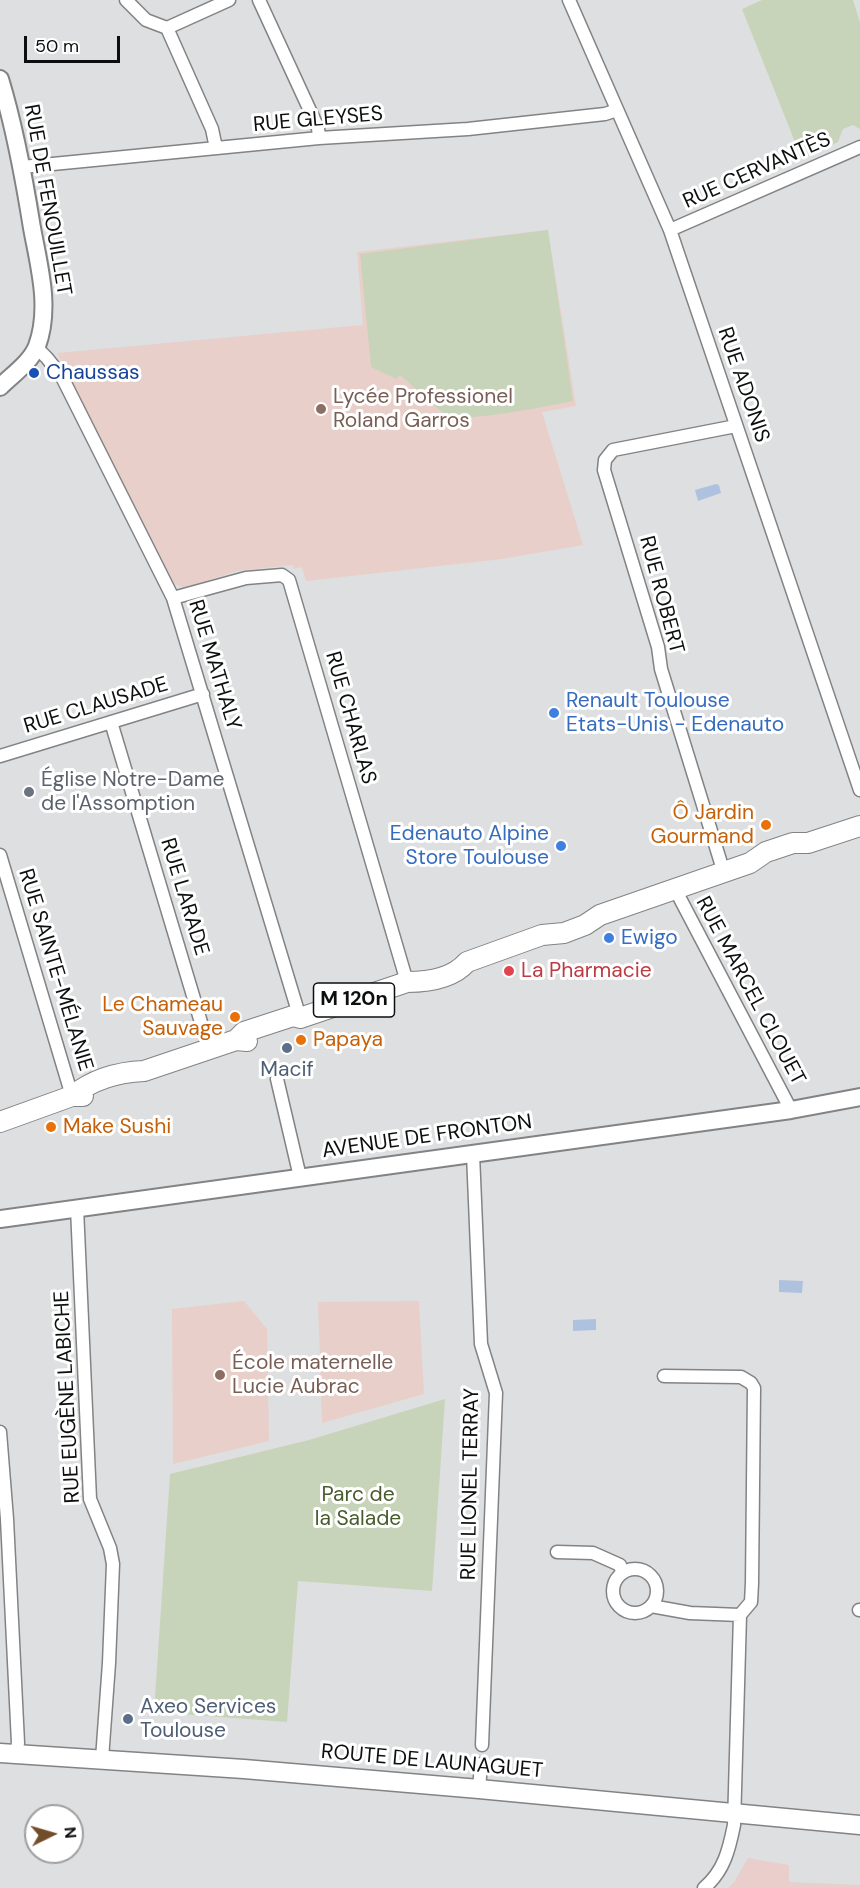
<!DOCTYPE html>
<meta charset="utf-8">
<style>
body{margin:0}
#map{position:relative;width:860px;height:1888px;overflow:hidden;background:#dedfe1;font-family:"DM Sans",sans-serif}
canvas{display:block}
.north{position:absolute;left:24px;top:1804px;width:60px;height:60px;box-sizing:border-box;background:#fff;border:2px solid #9e9f9f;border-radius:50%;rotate:85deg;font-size:16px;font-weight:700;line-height:24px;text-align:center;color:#0d0e0e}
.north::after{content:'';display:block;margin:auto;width:21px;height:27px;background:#724d29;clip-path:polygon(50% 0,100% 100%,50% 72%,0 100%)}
.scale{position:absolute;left:24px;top:36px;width:96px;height:27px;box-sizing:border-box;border:3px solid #0d0e0e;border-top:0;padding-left:8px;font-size:18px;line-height:21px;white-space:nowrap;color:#0d0e0e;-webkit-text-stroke:4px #fff;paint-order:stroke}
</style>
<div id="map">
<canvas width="860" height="1888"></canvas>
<div class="north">N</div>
<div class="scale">50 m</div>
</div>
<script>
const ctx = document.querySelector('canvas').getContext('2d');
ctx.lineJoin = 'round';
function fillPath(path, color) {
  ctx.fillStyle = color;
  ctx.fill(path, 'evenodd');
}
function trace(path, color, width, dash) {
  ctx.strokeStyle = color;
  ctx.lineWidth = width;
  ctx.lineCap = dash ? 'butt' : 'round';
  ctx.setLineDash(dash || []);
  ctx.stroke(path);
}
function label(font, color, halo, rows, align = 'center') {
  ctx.font = font + ' "DM Sans",sans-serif';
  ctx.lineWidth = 6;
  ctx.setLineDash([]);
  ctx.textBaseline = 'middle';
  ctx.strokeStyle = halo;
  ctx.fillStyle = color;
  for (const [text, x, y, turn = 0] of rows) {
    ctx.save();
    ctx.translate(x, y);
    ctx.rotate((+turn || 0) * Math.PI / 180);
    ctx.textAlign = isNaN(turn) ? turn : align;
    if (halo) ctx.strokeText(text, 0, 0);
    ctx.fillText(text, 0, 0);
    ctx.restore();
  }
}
fillPath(new Path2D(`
 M748 1858 789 1865V1882L860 1885V1888H728L734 1882Z`), '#e9cecc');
fillPath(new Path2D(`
 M548 230 576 406 542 412 583 545 502 559 306 581 302 567 294 569 293 565 237 571 185 588 174 584 57 353 363 325 357 252Z
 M244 1301 267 1329 269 1441 173 1464 172 1309Z
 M419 1301 424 1394 322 1423 318 1302Z`), '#e9cfc9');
fillPath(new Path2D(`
 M762 0H853L860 22V129L853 125 843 129 838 142 806 157H801L742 9Z
 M548 230 573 401C554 405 463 423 450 416 433 408 415 387 400 375L396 379 371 367 360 254Z
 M445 1399 432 1591 298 1581 287 1722 154 1712 170 1474 309 1440Z`), '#c8d4b9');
fillPath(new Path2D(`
 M716 484 719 485 721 493 698 501 695 490Z
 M779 1280 803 1281 802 1293 779 1292Z
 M596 1319V1330L573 1331V1320Z`), '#aec2df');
const minor = new Path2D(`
 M126 0 146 20 167 28 212 129 216 148
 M259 0 318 128 319 138
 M569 0 670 230 860 790
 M167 28 229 0
 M22 167 319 138 468 129 605 114 617 110
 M670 230 860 147
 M37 348 47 358 62 377 173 598 300 1018
 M173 598 246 578 282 575 289 580 407 982
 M111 722 209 1049
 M0 756 203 694
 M0 855 72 1096
 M724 873 661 669 658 647 604 470 605 460 613 450 736 426
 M675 889 791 1110
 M277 1079 300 1177
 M473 1154 481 1344 496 1393 482 1745
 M77 1208 90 1499 110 1548 113 1564 109 1663 102 1759
 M664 1376 741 1377 751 1383 754 1388 752 1583 751 1602 740 1615 734 1825C729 1850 724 1871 704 1888
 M0 1432 7 1519 18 1743 16 1753
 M557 1552 593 1553 620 1565 622 1572
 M613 1591a22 22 0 1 1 44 0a22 22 0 1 1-44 0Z
 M651 1606 690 1613 740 1615
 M859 1610H860
 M479 1789 481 1764`);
const tertiary = new Path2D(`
 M0 79C15 128 24 178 32 228 39 266 51 308 37 346 31 362 12 375 0 387
 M0 1219 791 1110 860 1097`);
const secondary = new Path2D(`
 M0 1753 244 1769 479 1789 860 1825`);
const primary = new Path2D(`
 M236 1040 244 1032 293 1016 300 1018 407 982C428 982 453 978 467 962L542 935 564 933 585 925 600 915 750 863 766 852 793 843H808L860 826
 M72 1096C92 1080 118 1072 144 1071L236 1040 247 1041
 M0 1122 72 1096H83`);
trace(minor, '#828385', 15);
trace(tertiary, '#828385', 20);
trace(secondary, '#828385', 21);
trace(primary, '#828385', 22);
trace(minor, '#fff', 12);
trace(tertiary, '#fff', 16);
trace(secondary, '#fff', 18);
trace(primary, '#fff', 20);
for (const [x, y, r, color] of [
 [34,373,6,"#1a4fb4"],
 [321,409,6,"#8d6e63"],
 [554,713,6,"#3f7fe0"],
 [29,792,6,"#6b7280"],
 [766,825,6,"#e8710a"],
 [561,846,6,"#3f7fe0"],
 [609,938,6,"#3f7fe0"],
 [509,971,6,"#e0444e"],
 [235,1017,6,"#e8710a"],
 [301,1040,6,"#e8710a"],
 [287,1048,6,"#5c6f8a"],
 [51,1127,6,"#e8710a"],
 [220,1375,6,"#8d6e63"],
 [128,1719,6,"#5c6f8a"]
]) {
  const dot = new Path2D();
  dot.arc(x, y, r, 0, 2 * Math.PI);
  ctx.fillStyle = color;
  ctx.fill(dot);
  trace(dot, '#fff', 2);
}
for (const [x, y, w] of [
 [354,1000,81]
]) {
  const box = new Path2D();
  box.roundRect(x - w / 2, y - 17, w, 34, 4.5);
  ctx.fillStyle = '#fff';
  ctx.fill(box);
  trace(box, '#0d0e0e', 1.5);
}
label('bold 20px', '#0d0e0e', null, [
 ["M 120n",354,1000]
]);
label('21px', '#0d0e0e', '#fff', [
 ["RUE GLEYSES",318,120,-5],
 ["RUE CERVANTÈS",757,171,-24],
 ["RUE DE FENOUILLET",47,200,80],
 ["RUE ADONIS",743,385,71],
 ["RUE ROBERT",661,595,75],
 ["RUE MATHALY",214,665,73],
 ["RUE CLAUSADE",96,706,-17],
 ["RUE CHARLAS",350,718,74],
 ["RUE LARADE",184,897,73],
 ["RUE SAINTE-MÉLANIE",55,970,73],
 ["RUE MARCEL CLOUET",750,991,62],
 ["AVENUE DE FRONTON",427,1137,-8],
 ["RUE EUGÈNE LABICHE",68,1397,-93],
 ["RUE LIONEL TERRAY",471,1484,-89],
 ["ROUTE DE LAUNAGUET",432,1762,5]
]);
label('21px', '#164399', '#fff', [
 ["Chaussas",46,373]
], 'left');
label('21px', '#785e54', '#fff', [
 ["Lycée Professionel",333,397],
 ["Roland Garros",333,421],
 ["École maternelle",232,1363],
 ["Lucie Aubrac",232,1387]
], 'left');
label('21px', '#366cbe', '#fff', [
 ["Renault Toulouse",566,701],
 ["Etats-Unis - Edenauto",566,725],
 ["Edenauto Alpine",549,834,"right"],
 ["Store Toulouse",549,858,"right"],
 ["Ewigo",621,938]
], 'left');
label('21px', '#5b616d', '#fff', [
 ["Église Notre-Dame",41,780],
 ["de l'Assomption",41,804]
], 'left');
label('21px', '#c56008', '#fff', [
 ["Ô Jardin",754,813],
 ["Gourmand",754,837],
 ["Le Chameau",223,1005],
 ["Sauvage",223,1029],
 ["Papaya",313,1040,"left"],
 ["Make Sushi",63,1127,"left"]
], 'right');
label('21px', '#be3a42', '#fff', [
 ["La Pharmacie",521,971]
], 'left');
label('21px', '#4e5e75', '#fff', [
 ["Macif",287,1070],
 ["Axeo Services",140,1707,"left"],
 ["Toulouse",140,1731,"left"]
]);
label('21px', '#485c2b', '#fff', [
 ["Parc de",358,1495],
 ["la Salade",358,1519]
]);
</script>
